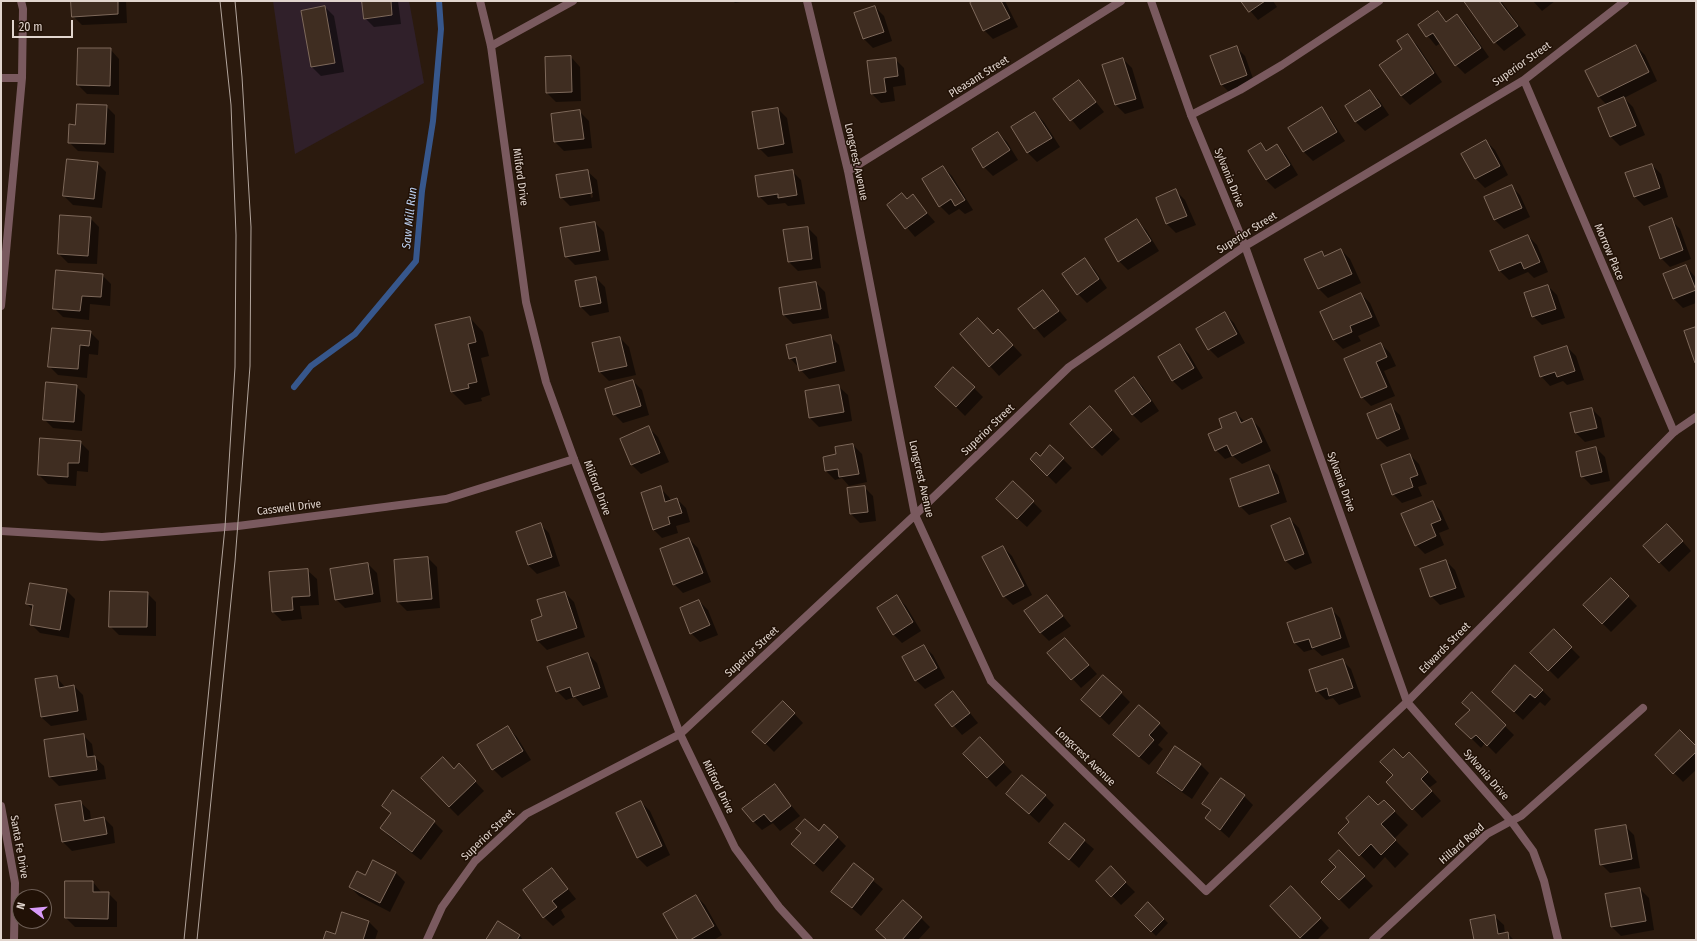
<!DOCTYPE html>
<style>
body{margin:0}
#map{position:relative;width:1697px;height:941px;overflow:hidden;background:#2b1a0e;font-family:"Fira Sans Condensed",sans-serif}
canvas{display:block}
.frame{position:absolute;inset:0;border:2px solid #e1d5ce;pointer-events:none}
.north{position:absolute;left:12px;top:889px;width:40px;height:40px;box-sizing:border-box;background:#211106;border:1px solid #6e5f56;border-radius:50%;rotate:286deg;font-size:11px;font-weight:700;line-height:16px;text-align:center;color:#e1d5ce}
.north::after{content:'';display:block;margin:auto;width:14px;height:18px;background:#d89af8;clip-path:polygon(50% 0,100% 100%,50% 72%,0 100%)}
.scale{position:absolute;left:12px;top:20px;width:61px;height:18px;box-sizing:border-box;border:2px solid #e1d5ce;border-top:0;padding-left:5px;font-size:12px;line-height:14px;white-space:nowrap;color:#e1d5ce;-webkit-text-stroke:3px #211106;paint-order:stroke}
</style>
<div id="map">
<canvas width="1697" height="941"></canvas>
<div class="frame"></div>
<div class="north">N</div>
<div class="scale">20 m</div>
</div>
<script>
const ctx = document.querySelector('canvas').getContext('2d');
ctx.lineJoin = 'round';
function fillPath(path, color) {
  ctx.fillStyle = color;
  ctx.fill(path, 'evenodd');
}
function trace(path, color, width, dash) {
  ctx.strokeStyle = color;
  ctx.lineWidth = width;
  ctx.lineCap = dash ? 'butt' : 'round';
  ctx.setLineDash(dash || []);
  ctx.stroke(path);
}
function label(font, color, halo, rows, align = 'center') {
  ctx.font = font + ' "Fira Sans Condensed",sans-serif';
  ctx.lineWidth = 3;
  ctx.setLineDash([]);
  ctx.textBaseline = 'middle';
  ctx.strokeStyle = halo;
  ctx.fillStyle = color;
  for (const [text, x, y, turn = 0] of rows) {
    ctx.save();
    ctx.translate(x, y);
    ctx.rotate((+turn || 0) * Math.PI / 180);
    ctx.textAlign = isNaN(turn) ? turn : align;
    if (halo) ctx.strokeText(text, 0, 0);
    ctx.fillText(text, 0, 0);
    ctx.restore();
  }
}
fillPath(new Path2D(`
 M273 1H409L424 83 295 154Z`), '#30202a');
fillPath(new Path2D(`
 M72 1H126L127 23 82 25 73 16Z
 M363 1H398L401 24 374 27 365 18Z
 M733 1H746L735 3Z
 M975 1H1005L1018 27 993 39 984 30Z
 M1242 1H1273L1277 7 1258 20Z
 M1466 1H1501L1526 35 1504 51 1495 42Z
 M1533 1H1555L1542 11Z
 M325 7 334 16 344 72 321 76 312 67Z
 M875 7 884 16 892 41 873 48 864 39 856 13Z
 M1438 13 1448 22 1457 15 1466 24 1489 57 1465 74 1456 65 1441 43 1436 46 1419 25Z
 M1408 36 1417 45 1442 82 1410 105 1401 96 1404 49Z
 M1636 46 1645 55 1657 81 1624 98 1633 107 1645 135 1620 146 1611 137 1599 108 1607 105 1599 97 1586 71Z
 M1236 47 1245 56 1255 84 1230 93 1221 84Z
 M110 49 119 59V95L87 94 78 85Z
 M571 57 580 67 581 101 556 102 547 93Z
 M895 59 904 68 906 85 893 87 895 101 881 103 872 94Z
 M1123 59 1132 68 1144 108 1125 114 1116 105Z
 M1079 81 1104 112 1080 130 1055 99Z
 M1370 91 1379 100 1389 115 1365 131 1356 122 1346 106Z
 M106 106 115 115 114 153 78 151 69 142 76 126Z
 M778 109 787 118 793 153 768 157 759 148 753 113Z
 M1321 109 1330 118 1345 141 1313 161 1304 152 1290 128Z
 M580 112 589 121 592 148 564 151 555 142Z
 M1035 113 1044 122 1060 147 1037 162 1028 153 1012 127Z
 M998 133 1007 142 1018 160 993 176 984 167Z
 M1486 141 1495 150 1508 175 1485 188 1476 179 1463 154Z
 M1261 144 1268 151 1277 146 1286 155 1298 175 1275 189 1266 180 1249 151Z
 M97 163 106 172 102 208 73 205 64 196Z
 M1652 165 1661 174 1668 197 1644 206 1635 197 1627 174Z
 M943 167 952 176 973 210 965 214 959 209 949 215 940 206Z
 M587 171 597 180 600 201 570 206 561 197ZM588 180H590L593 197 591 198Z
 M792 171 801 180 805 204 788 206 785 203 768 205 759 196Z
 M1511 186 1520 195 1530 217 1504 229 1495 220 1485 198Z
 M1176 191 1185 200 1196 225 1176 233 1167 224 1157 199Z
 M912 196 935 222 915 237 888 205 908 200Z
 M90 218 99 227 97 264 68 263 59 254Z
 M1671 220 1680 229 1691 259 1670 267 1661 258Z
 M1137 221 1146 230 1159 251 1128 270 1119 261Z
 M595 223 604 232 609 260 575 265 566 256Z
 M808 228 817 237 821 268 798 271 789 262Z
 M1528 236 1537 245 1548 272 1534 278 1528 272 1509 280 1500 271 1492 252Z
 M1341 250 1350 259 1361 283 1328 298 1319 289 1322 252 1326 256Z
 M1085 260 1094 269 1107 288 1087 303 1078 294Z
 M1686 266 1696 278V303L1683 308 1674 299 1665 274Z
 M102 275 111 284 110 306 90 304 89 320 63 317 54 308Z
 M596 278 605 287 609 312 590 316 581 307 576 282Z
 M816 283 825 292 829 318 793 324 784 315 780 289Z
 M1548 286 1557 295 1565 318 1542 325 1533 316Z
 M1043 291 1067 320 1044 338 1020 309Z
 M1361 294 1370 303 1380 326 1358 336 1361 341 1343 349 1334 340 1322 312Z
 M1225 314 1234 323 1245 343 1218 358 1209 349Z
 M470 318 483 332 489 356 481 358 490 395 481 398 482 401 465 405 452 392Z
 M90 332 99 341 98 355 89 354 87 378 58 375 49 366Z
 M961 334 993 335 1007 339 1022 355 999 376Z
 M830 336 839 345 845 371 809 379 790 358Z
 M620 338 629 347 636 375 609 381 600 372 594 344Z
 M1381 344 1390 353 1396 366 1384 371 1395 396 1371 406 1362 397Z
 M1180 345 1189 354 1203 378 1182 390 1173 381 1159 358Z
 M1567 347 1576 356 1584 380 1567 385 1563 381 1550 386 1541 376Z
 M1134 378 1143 387 1159 411 1141 423 1132 414Z
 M633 381 642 390 649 415 623 423 614 414Z
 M76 386 85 395 82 431 53 428 44 419Z
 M838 386 848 395 852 421 819 427 810 418 806 392Z
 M974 388 983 397 965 416 945 396Z
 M1390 406 1400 415 1409 439 1387 447 1378 438Z
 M1090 407 1120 439 1102 456 1093 447Z
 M1592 409 1601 418 1605 437 1585 442 1576 433Z
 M1236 413 1245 422 1251 419 1260 428 1271 451 1242 464 1233 456 1225 459 1216 450 1224 428Z
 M649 428 658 437 669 462 641 474 632 465Z
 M41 440 80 442 89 451 88 472 77 471 76 486 48 484 39 475Z
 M853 445 862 454 867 482 849 486 842 478 835 480 826 471Z
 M1050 446 1072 468 1056 484 1031 459 1040 457Z
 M1596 448 1605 457 1610 481 1591 485 1582 476Z
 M1410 455 1419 464 1427 484 1418 487 1422 496 1402 503 1393 494Z
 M1269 466 1278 475 1287 502 1249 515 1240 506Z
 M1013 482 1042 511 1027 527 1006 508Z
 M864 487 873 496 876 521 860 523 851 514Z
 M660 488 669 497 671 501 677 499 686 508 690 522 676 526 678 533 662 538 653 529Z
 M1432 502 1441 511 1449 529 1439 533 1444 545 1425 554 1416 545Z
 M1290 519 1299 528 1312 563 1295 570 1286 561 1272 526Z
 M540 524 549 533 560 566 537 574 528 565Z
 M1676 534 1691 551 1669 572 1644 546Z
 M689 539 698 548 711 582 683 593 674 584Z
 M1003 547 1012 556 1032 595 1013 605 1004 596Z
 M428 558 437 567 440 608 407 611 398 602Z
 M1446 561 1455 570 1465 597 1440 605 1431 596Z
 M368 564 377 573 381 602 345 608 336 599Z
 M307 570 317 579 319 605 300 606 302 619 282 621 273 612Z
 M1611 579 1637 606 1611 632 1584 605Z
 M66 590 75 599 69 638 40 633 31 624 33 610 27 604Z
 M147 593 156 602V636L119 635 110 626Z
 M565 593 574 602 585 637 547 650 538 641 543 617Z
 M1047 596 1071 626 1049 641 1040 632Z
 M897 597 906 606 921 631 902 643 893 634Z
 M699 601 708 610 718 635 700 642 691 633Z
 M1331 609 1340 618 1350 647 1322 656 1314 649 1304 652 1295 643Z
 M1554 631 1580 657 1558 679 1532 653Z
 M924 646 933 655 945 678 925 689 916 680Z
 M1073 648 1097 674 1081 688 1049 653Z
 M588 654 597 663 608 697 583 706 575 697 566 700 557 691Z
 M1342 660 1351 669 1361 697 1339 705 1333 698 1326 700 1317 691Z
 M56 677 66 688 74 686 83 695 87 720 51 726 41 717Z
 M1542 690 1551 699 1545 706 1540 702 1523 720 1493 692Z
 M953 692 978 723 962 735 936 705Z
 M1121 693 1130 702 1109 725 1082 700Z
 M1472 694 1514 735 1496 754 1485 743 1481 748 1457 724 1471 710Z
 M783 702 803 723 774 752 754 732Z
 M1159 724 1168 733 1158 745 1163 749 1149 765 1123 744Z
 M508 728 517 737 531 760 502 778 493 769Z
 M83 735 92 744 94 757 104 766 106 779 59 786 50 777Z
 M980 739 1012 772 996 787 964 754Z
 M1696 747V770L1683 782 1656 755Z
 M1403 759 1418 762 1437 782 1429 788 1441 801 1422 818 1388 782 1395 775Z
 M1200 764 1209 773 1192 799 1167 782 1158 773Z
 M468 774 484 791 458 816 449 807Z
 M774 785 800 816 780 831 773 823 762 830 753 821Z
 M1007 794 1045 796 1054 805 1039 823Z
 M1244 796 1253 805 1229 838 1206 818 1211 812 1203 804Z
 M1384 801 1408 825 1394 839 1409 854 1395 868 1385 857 1374 869 1339 833Z
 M80 802 90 811 91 821 104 818 113 827 115 843 72 851 63 842 57 806Z
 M641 802 650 811 670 855 647 867 638 858Z
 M383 805 434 822 443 831 421 860 390 837 381 828 392 814Z
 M1065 825 1094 849 1079 868 1050 843Z
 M1625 826 1634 835 1640 868 1610 873 1601 864Z
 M819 833 837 837 846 846 823 872 802 853Z
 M1348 860 1373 886 1349 909 1322 882Z
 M373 861 396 873 405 882 390 912 359 896 350 887 365 877Z
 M854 865 883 889 861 916 833 892Z
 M1111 868 1135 892 1121 905 1097 881Z
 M552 869 576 899 561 910 565 917 553 926 544 917Z
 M66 882H93L102 893H108L117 902V927H75L66 918Z
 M1640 889 1649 898 1654 930 1621 936 1612 927Z
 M696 896 705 905 722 935 714 940H679Z
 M1300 896 1329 928 1317 940H1303L1271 906Z
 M1148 903 1168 923 1156 936 1136 916Z
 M343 914 369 922 378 931 375 940H324L336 935Z
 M1494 916 1504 925 1505 934 1507 933 1514 940H1475Z
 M921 918 930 927 918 940H887Z
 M498 923 520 936 523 940H487Z`), '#0007');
trace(new Path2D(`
 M294 387 311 366 355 334 416 261 422 191 433 121 441 29 439 1`), '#37578c', 6);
const building = new Path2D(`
 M71 1H118V14L72 17Z
 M362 1H391L392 15 364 19Z
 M973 1H1001L1010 18 983 31 970 3Z
 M1241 1H1265L1249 12Z
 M1464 1H1499L1518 26 1494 43Z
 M325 6 335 63 311 67 301 11Z
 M875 6 884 32 863 39 854 13Z
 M1438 11 1446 22 1457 14 1481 48 1455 66 1433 33 1426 37 1418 25Z
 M1408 34 1434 73 1401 96 1379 65 1402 49 1397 41Z
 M1636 45 1649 72 1598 97 1585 71Z
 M1237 46 1247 75 1221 85 1210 56Z
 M78 48H111L110 86 77 85Z
 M571 56 572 92 546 93 545 57Z
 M896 58 898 76 884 78 886 92 871 94 867 61Z
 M1123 58 1136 99 1115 105 1102 65Z
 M1079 80 1096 102 1070 121 1053 99Z
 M1370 90 1381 106 1355 122 1345 106Z
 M1624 97 1636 126 1610 137 1598 108Z
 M77 104 107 105 105 144 68 143 69 124 75 125Z
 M1322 107 1337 132 1303 152 1288 128Z
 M778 108 784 144 758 149 752 112Z
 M580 110 584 139 554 142 551 114Z
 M1035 112 1052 138 1027 153 1011 127Z
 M998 132 1010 150 983 168 972 149Z
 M1486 140 1500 166 1475 179 1461 154Z
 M1261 143 1266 151 1277 144 1290 165 1266 180 1248 151Z
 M67 159 98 162 94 199 63 196Z
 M1652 164 1660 188 1634 197 1625 173Z
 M943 166 965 200 955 206 951 199 939 207 922 179Z
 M588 170 592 193 560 198 556 175Z
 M793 170 797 195 778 198V194L758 197 755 176Z
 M1512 185 1522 208 1494 220 1484 197Z
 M1176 189 1187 216 1166 224 1156 198Z
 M902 193 907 199 913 194 927 213 905 229 887 205Z
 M60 215 91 217 88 256 58 254Z
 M1672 218 1683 250 1660 259 1649 227Z
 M1137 219 1151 241 1118 262 1105 239Z
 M595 222 600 251 565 257 560 228Z
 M808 227 812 259 788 262 783 230Z
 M1528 235 1540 262 1524 269 1521 262 1499 271 1490 251Z
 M1341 249 1352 274 1318 289 1304 259 1322 251 1324 256Z
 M1085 258 1099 279 1077 295 1062 274Z
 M1686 265 1696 290 1673 299 1663 274Z
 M56 270 103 274 101 297 82 296 80 311 53 309Z
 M596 277 601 303 580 307 575 281Z
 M816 282 821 309 783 315 779 288Z
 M1548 285 1556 309 1532 317 1524 293Z
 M1043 290 1059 311 1034 329 1018 309Z
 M1361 293 1372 317 1350 326 1352 332 1333 340 1320 312Z
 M1225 312 1237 334 1208 350 1196 329Z
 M470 317 476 342 468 344 477 382 468 384 469 388 451 392 435 325Z
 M978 318 993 334 998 329 1013 345 989 367 960 334Z
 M1696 327V363H1695L1684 331Z
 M52 328 91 331 89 346 80 345 78 369 48 367Z
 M831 335 836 362 799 371 796 357 789 359 786 345Z
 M620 337 627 366 599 372 592 343Z
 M1381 343 1387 357 1376 362 1387 387 1361 398 1344 359Z
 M1180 344 1194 368 1172 381 1158 357Z
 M1567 346 1575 371 1557 377 1555 372 1540 377 1534 357Z
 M953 367 975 387 956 407 935 387Z
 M1134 377 1151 401 1132 415 1115 391Z
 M633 380 641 406 613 415 605 389Z
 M46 382 77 385 74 422 43 420Z
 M839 385 844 412 809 418 805 391Z
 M1391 404 1400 429 1377 439 1367 414Z
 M1090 406 1112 430 1092 448 1070 424Z
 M1592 408 1597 428 1575 433 1570 413Z
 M1236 412 1241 423 1252 418 1262 442 1232 456 1227 445 1215 451 1208 434 1222 428 1219 419Z
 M649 426 660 453 631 465 620 439Z
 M40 438 81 441 79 463H68V477L38 475Z
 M853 444 859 474 839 477 838 469 825 471 823 457 836 454 835 447Z
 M1050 445 1064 458 1047 476 1030 459 1036 452 1040 456Z
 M1596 447 1602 472 1581 477 1576 452Z
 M1410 454 1418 475 1410 478 1413 487 1392 495 1381 465Z
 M1269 465 1279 493 1239 507 1230 479Z
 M1013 481 1034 501 1017 519 996 499Z
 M661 486 665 502 677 498 682 513 668 517 670 524 653 530 641 493Z
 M865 486 868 512 850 514 847 488Z
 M1433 501 1441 520 1431 524 1436 536 1415 546 1401 514Z
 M1290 518 1304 554 1285 561 1271 526Z
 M541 523 552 557 528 565 516 532Z
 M1667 524 1683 541 1659 563 1643 546Z
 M689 538 703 573 673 585 660 549Z
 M1003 546 1024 586 1003 597 982 557Z
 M428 557 432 599 397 602 394 560Z
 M1446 560 1456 588 1430 597 1420 569Z
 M368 563 373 594 335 600 330 569Z
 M308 569 310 596 292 597 293 610 272 612 269 572Z
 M1611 578 1629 596 1602 624 1583 605Z
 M30 583 67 589 60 630 30 625 33 605 26 604Z
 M110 591 148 592 147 627H109Z
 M565 592 577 628 537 641 531 620 542 616 537 600Z
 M897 595 913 622 893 635 877 608Z
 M1047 595 1063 616 1040 633 1024 611Z
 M699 600 710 625 690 634 680 608Z
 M1332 608 1341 638 1312 648 1309 639 1294 643 1287 623Z
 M1554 629 1572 647 1548 671 1530 653Z
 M1065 638 1089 665 1071 680 1047 653Z
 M924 645 937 668 915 681 902 657Z
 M588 653 600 688 573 697 570 687 556 692 547 667Z
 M1343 659 1353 688 1329 696 1327 688 1316 692 1309 670Z
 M1515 665 1543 690 1535 698 1530 694 1514 712 1492 692Z
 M1103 675 1122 692 1100 717 1081 700Z
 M57 676 59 688 74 685 78 711 41 717 35 679Z
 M953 691 970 713 952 727 935 705Z
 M1472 692 1506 725 1487 746 1476 735 1471 739 1455 724 1470 710 1462 703Z
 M783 701 795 713 765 744 752 732Z
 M1139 705 1160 723 1149 735 1154 740 1139 757 1113 735Z
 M508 726 523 751 492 770 477 745Z
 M1680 730 1696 746V752L1673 774 1655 755Z
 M84 734 87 757 95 756 97 770 49 777 44 740Z
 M980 737 1004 762 987 778 963 754Z
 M1175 746 1201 764 1182 791 1157 773Z
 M1394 749 1403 758 1409 752 1428 772 1421 779 1432 791 1412 810 1386 782 1393 775 1380 762Z
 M443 757 454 769 459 763 476 781 449 807 421 778Z
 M1022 775 1046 795 1029 814 1006 794Z
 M1221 778 1245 795 1220 830 1205 818 1211 810 1202 804Z
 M775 784 791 806 771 822 764 814 753 822 742 809Z
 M393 790 435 821 412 852 380 828 391 813 382 806Z
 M1369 796 1378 805 1384 800 1395 811 1381 824 1396 840 1381 855 1371 844 1359 856 1338 833 1349 822 1346 818Z
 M81 801 84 821 104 817 107 834 62 842 55 805Z
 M641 801 662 846 637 858 616 813Z
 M805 819 819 831 824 824 838 837 814 864 791 844 801 833 796 829Z
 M1065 823 1085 840 1069 860 1049 843Z
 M1626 825 1632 859 1600 865 1595 830Z
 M1339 850 1365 876 1339 900 1321 882 1336 867 1329 860Z
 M373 860 396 872 380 903 349 887 357 871 365 875Z
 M854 863 874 879 852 908 831 892Z
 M1111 866 1126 882 1111 897 1096 881Z
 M552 868 568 889 552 901 557 907 543 918 523 890Z
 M65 881H93V892H109L108 919 65 918Z
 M1291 886 1321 918 1300 938 1270 906Z
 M1640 888 1646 921 1611 927 1605 894Z
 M696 895 714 926 690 940H678L663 914Z
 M903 900 922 917 902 940H887L876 930Z
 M1148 902 1164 919 1151 932 1135 916Z
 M342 912 369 921 363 940H323L326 931 335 934Z
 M1495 915 1498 934 1508 932 1509 940H1474L1470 920Z
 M498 921 520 935 517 940H486Z`);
fillPath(building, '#3f2d21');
trace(building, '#7e695b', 1);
trace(new Path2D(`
 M1191 115 1240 90 1282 65 1379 1`), '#7a5a5f', 8);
trace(new Path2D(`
 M807 1 848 171 915 515 991 681 1206 891 1407 702 1245 246 1191 115 1151 1
 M491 46 573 1
 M1 78H22
 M1524 80 1674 432
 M848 171 1121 1
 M1 306 22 78 23 9 21 1
 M1 531 102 537 238 526 446 499 574 459
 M1 806 15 883 14 940
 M427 940 442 907 475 861 526 814 680 734 915 515 1069 367 1245 246 1524 80 1625 1
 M1558 940 1544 881 1533 851 1511 821 1521 816 1643 708`), '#7a5a5f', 8);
trace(new Path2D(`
 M480 1 491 46 526 302 546 382 574 459 680 734 735 848 779 907 809 940
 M1373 940 1487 834 1511 821 1407 702 1674 432 1696 417`), '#7a5a5f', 8);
trace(new Path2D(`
 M184 940 225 527 235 367 236 235 231 105 220 1
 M197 940 235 561 250 366 251 227 242 77 235 1`), '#b2a59d', 1);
label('11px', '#e1d5ce', '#211106', [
 ["Superior Street",1522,64,-35],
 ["Pleasant Street",979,77,-32],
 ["Longcrest Avenue",856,162,78],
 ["Milford Drive",520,177,82],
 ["Sylvania Drive",1229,178,68],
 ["Superior Street",1247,233,-32],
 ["Morrow Place",1609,252,67],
 ["Superior Street",988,430,-44],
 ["Longcrest Avenue",921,479,77],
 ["Sylvania Drive",1341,482,70],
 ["Milford Drive",597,488,69],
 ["Casswell Drive",289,508,-7],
 ["Edwards Street",1445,648,-45],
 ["Superior Street",752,652,-43],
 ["Longcrest Avenue",1085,757,44],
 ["Sylvania Drive",1486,775,49],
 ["Milford Drive",718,787,64],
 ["Superior Street",488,835,-44],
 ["Hillard Road",1462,844,-41],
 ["Santa Fe Drive",19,847,80]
]);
label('italic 12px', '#bed2f2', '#211106', [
 ["Saw Mill Run",410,218,-84]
]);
</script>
